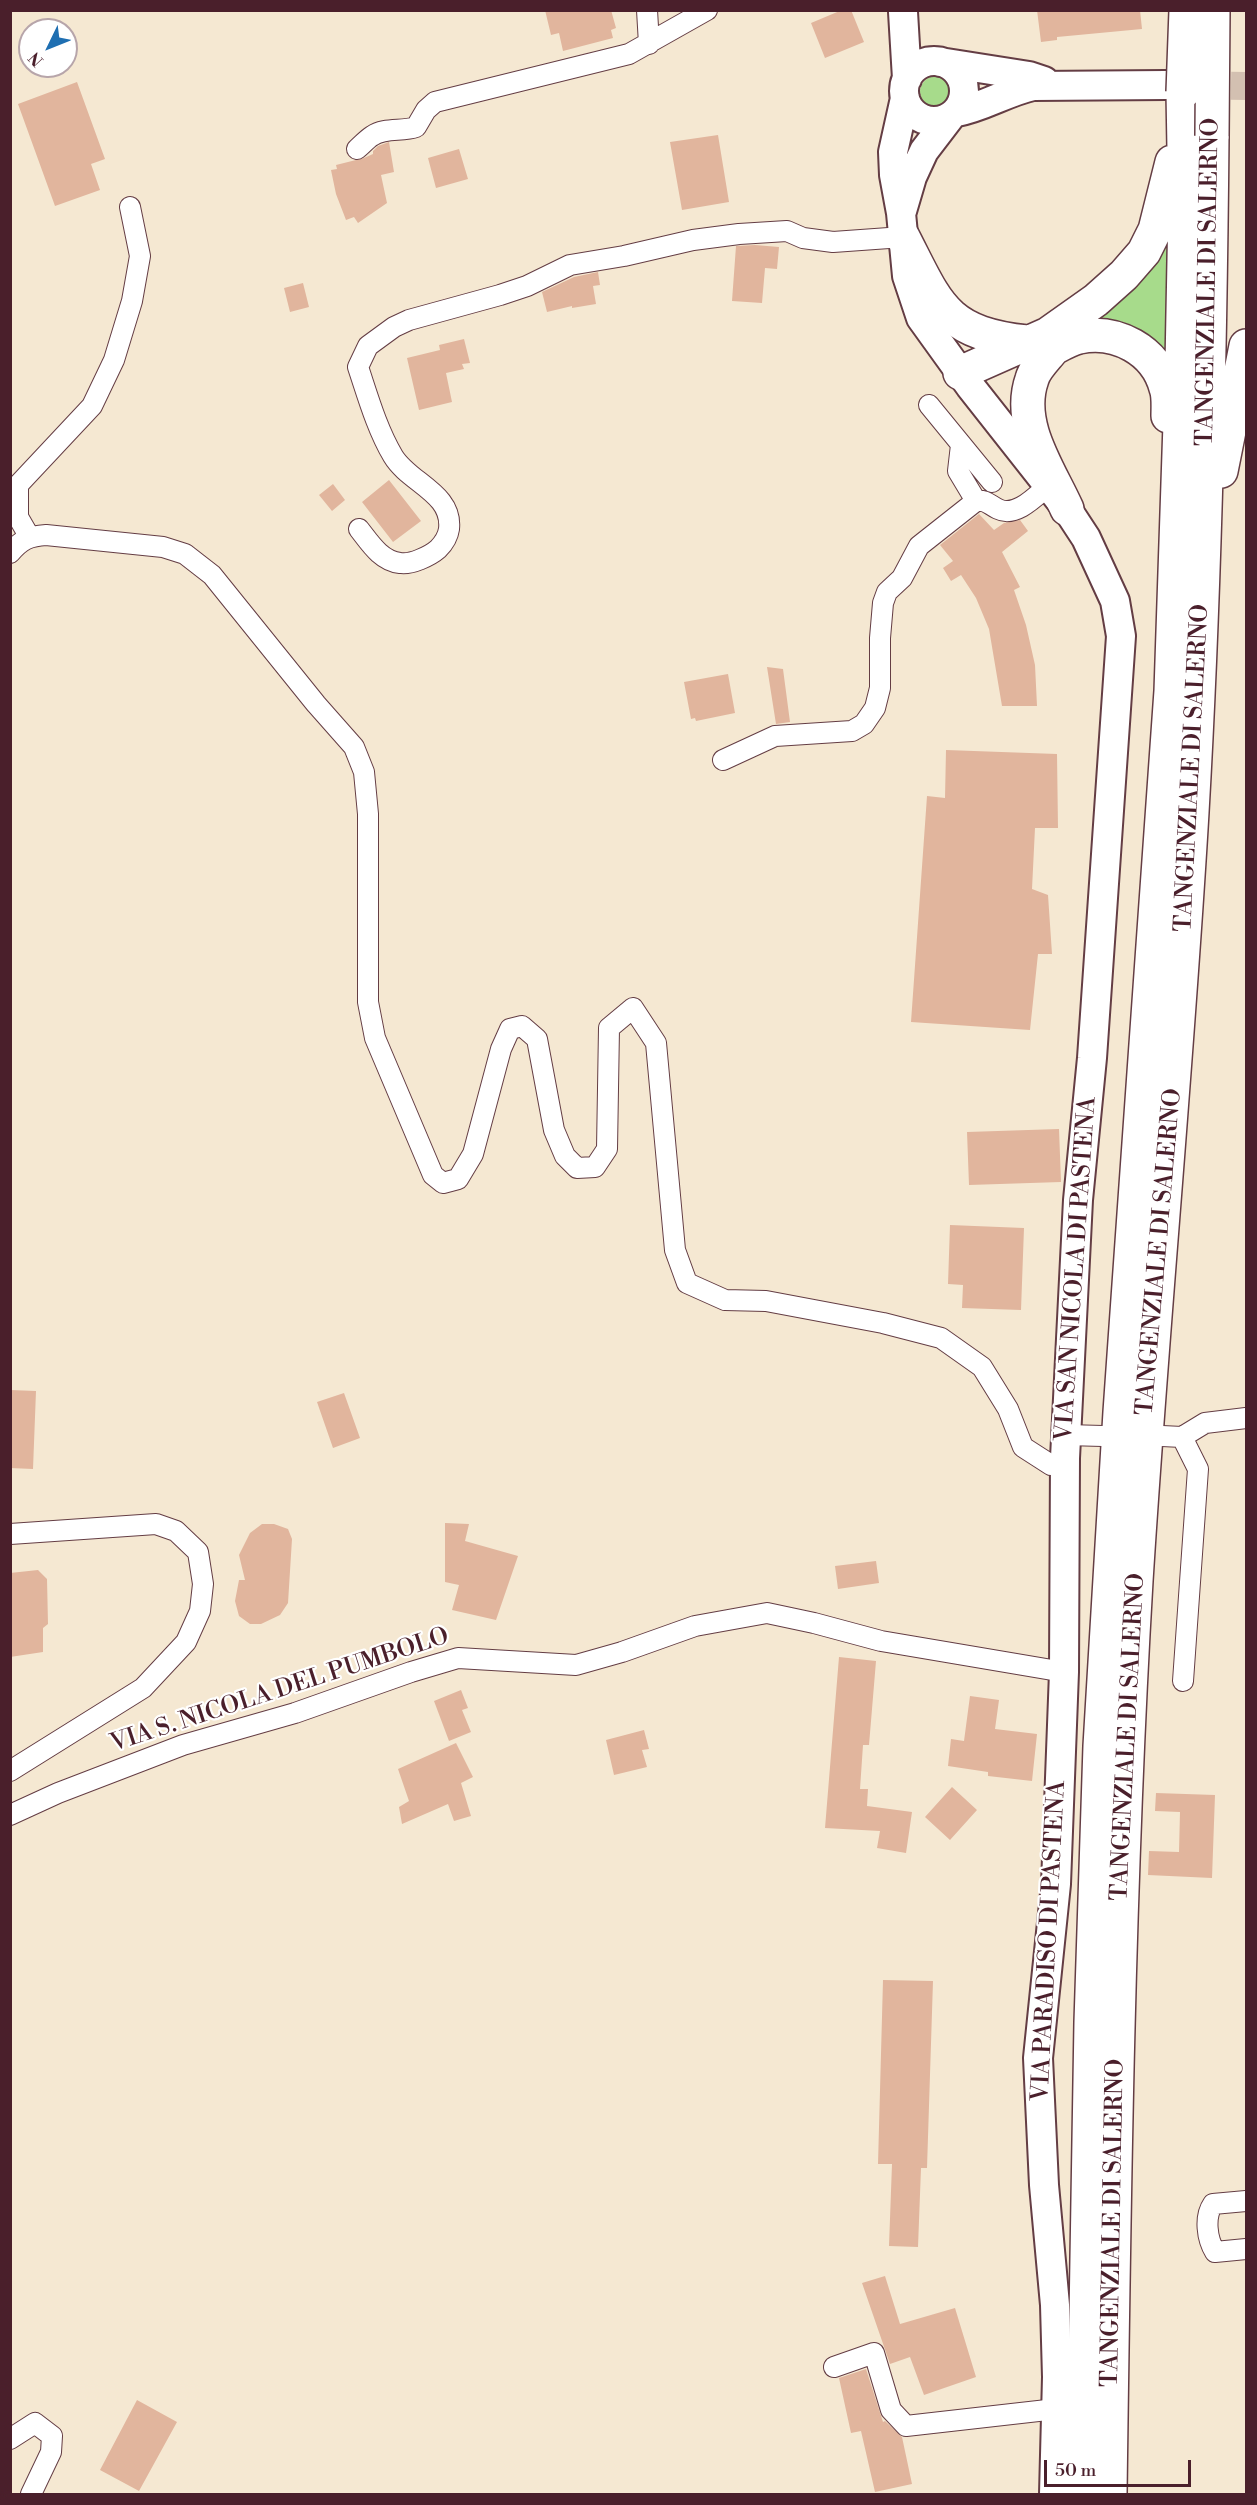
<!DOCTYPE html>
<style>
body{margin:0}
#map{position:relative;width:1257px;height:2505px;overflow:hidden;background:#f5e8d2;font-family:"Libre Bodoni",serif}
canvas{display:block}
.frame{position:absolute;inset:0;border:12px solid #4a1f2b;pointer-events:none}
.north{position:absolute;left:18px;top:18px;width:60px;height:60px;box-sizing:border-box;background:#fff;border:2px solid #b7a5aa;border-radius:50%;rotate:227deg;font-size:16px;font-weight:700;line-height:24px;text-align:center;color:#4a1f2b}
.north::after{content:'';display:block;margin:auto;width:21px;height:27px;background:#1f6fb2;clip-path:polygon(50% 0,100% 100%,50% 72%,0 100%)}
.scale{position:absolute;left:1044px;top:2460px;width:147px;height:27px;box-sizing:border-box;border:3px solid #4a1f2b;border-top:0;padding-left:8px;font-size:18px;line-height:21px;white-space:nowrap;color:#4a1f2b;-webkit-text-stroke:4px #fff;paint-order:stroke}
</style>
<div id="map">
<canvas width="1257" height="2505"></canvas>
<div class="frame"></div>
<div class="north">N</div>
<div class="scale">50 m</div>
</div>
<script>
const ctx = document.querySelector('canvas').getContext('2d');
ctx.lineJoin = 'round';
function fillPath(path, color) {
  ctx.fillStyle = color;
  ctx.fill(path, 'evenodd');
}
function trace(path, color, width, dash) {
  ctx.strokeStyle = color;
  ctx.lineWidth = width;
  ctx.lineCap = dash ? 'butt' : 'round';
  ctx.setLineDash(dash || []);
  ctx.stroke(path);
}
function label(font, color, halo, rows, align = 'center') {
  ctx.font = font + ' "Libre Bodoni",serif';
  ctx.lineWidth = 4.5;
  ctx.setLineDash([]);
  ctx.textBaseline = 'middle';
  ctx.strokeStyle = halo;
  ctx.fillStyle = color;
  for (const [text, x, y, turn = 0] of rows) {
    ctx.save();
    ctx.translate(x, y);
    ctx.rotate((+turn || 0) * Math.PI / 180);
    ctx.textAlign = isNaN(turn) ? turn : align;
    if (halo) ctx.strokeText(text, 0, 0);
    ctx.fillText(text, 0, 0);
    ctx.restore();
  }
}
fillPath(new Path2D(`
 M920 92a16 16 0 1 1 32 0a16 16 0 1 1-32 0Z
 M1172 212 1168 371 1066 330Z`), '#a7db8b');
fillPath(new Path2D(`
 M545 10H611L616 28 611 30 613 38 563 51 559 33 551 35Z
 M842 10H851L864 42 825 58 811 23Z
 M1037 10H1140L1142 29 1057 37V40L1041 42Z
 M77 82 105 159 91 164 100 190 55 206 18 104Z
 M718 135 729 202 682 210 670 142Z
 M389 142 394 172 381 175 387 203 358 223 354 217 346 220 336 194 331 170 337 169 336 165 364 158 373 154V151L378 146Z
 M459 149 468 179 436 188 428 158Z
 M755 245 779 247 777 269 765 268 762 303 732 301 736 246Z
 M598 272 600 285 593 286 596 304 572 308V306L547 312 542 292 574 277Z
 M303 283 309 307 290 312 284 288Z
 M464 339 470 363 462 364 464 369 446 373 452 402 419 410 407 358 440 350 439 345Z
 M389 480 421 521 393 542 362 502Z
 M333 484 345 500 332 511 319 495Z
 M979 514 994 530 1004 523 1020 520 1028 531 1002 552 1020 587 1014 590 1026 625 1035 665 1037 706H1002L989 629 976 598 961 575 951 581 943 568 953 561 940 545Z
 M767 667 783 669 790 722 776 724Z
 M728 674 735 713 696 721 695 718 691 719 684 682Z
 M946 750 1057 754 1058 828H1035L1032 889 1048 895 1052 954H1038L1030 1030 911 1022 927 796 945 798Z
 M1059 1129 1061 1182 969 1185 967 1132Z
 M950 1225 1024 1228 1021 1310 962 1308 963 1285 948 1284Z
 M10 1390 36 1391 33 1469 10 1468Z
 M344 1393 360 1438 333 1448 317 1402Z
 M445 1523 469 1524 465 1541 518 1556 496 1620 452 1610 459 1585 445 1582Z
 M262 1524H274L288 1529 292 1539 288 1603 280 1615 261 1624H250L239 1616 235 1601 239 1580H245L239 1555 250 1533Z
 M876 1561 879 1583 838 1589 835 1566Z
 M38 1570 47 1579 48 1624 43 1628V1652L10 1657V1573Z
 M839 1657 876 1661 869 1745H863L860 1789H868L867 1806 912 1812 906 1853 877 1848 880 1831 825 1828Z
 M461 1690 468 1708 462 1710 471 1732 449 1741 434 1701Z
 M970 1696 999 1700 995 1729 1037 1734 1032 1781 988 1776V1772L948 1766 951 1739 964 1741Z
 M644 1730 649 1749 642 1750 647 1767 614 1775 606 1740Z
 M456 1743 473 1777 461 1783 471 1816 454 1821 448 1804 402 1824 399 1807 409 1801 398 1769Z
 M952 1787 977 1810 950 1840 925 1817Z
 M1156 1793 1215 1795 1212 1878 1148 1875 1149 1851 1179 1852 1180 1812 1155 1811Z
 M883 1980 933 1981 927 2168H921L918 2247 889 2246 892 2164H878Z
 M885 2276 900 2324 955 2308 976 2377 924 2395 910 2357 890 2364 862 2283Z
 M866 2369 883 2422 885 2421 902 2437 912 2484 875 2492 861 2431 851 2433 839 2378Z
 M137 2400 177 2422 139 2491 100 2470Z`), '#e1b59d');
trace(new Path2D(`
 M1189 85 1246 86`), '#d3c0b1', 28, [28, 14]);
const street = new Path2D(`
 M647 10 649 44
 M357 149C362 145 367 139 372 136 385 127 402 132 416 127L426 110 435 102 629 54 707 10
 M929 405 992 482
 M961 445 958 471 976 501
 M359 529C370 543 381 561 400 563 411 565 430 556 438 549 443 544 448 536 449 529 453 493 409 483 393 456 377 429 368 397 358 367L368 346 394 327 409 320 500 295 527 286 570 265 624 256 693 240 739 234 787 231 803 238 833 242 903 237
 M29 536 18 517V485L92 406 114 360 132 301 140 256 130 207
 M10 553C21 540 29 536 46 535L163 547 185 554 212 575 316 704 354 747 364 772 368 814V1002L375 1038 433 1175 443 1183 458 1179 473 1154 501 1049 510 1029 522 1026 537 1039 554 1130 565 1156 577 1168 595 1167 607 1149 609 1028 633 1008 656 1043 675 1250 687 1283 725 1300 766 1301 883 1323 941 1338 982 1367 1008 1409 1023 1447 1051 1465 1065 1458
 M723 760 775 736 852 731 864 724 875 708 880 688V638L883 603 887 592 902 578 919 546 976 501C987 500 988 504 998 509 1016 518 1036 496 1049 485
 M1066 1435 1103 1436
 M1162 1436 1182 1437 1205 1423 1246 1418
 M1182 1437 1198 1469 1183 1681
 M10 1534 156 1524 176 1531 198 1552 203 1584 200 1611 186 1642 143 1688 10 1771
 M10 1815 58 1793 183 1745 295 1713 411 1672 458 1658 576 1665 622 1652 695 1626 767 1613 814 1623 881 1641 1064 1672
 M1246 2201 1213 2204C1204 2217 1207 2239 1215 2252L1246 2249
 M834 2367 874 2353 891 2410 906 2426 1056 2409
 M10 2439 35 2423 52 2436 51 2452 31 2494`);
const secondary = new Path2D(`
 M903 12 907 79
 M904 91a30 30 0 1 1 60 0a30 30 0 1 1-60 0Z
 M940 62 1029 76 1044 81
 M905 98 893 152 894 175 901 213 907 276 921 318 970 386 1067 509 1086 538 1115 601 1121 636 1092 1058 1078 1200 1065 1458 1064 1672 1056 1884 1038 2058 1044 2185 1055 2305 1057 2377 1054 2494
 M957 112C984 107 1006 92 1033 86L1166 85
 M902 211 912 177 924 151 950 117`);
const highway = new Path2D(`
 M903 237C938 305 944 333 1027 342
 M1053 349C1046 358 1035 368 1032 379 1016 424 1049 469 1067 509
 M1046 352C1057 347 1067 340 1079 337 1116 329 1156 350 1166 388 1169 396 1168 407 1168 416
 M960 373 1048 334 1096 300 1124 275 1144 252 1155 230 1172 162
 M1221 471 1246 346
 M1083 2494 1091 2022 1100 1746 1120 1412 1171 691 1182 364 1185 208 1183 92
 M1110 2494C1114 2190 1118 1885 1136 1581 1152 1325 1177 1069 1192 812 1205 587 1210 362 1212 136`);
trace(street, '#643d44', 22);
trace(secondary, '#643d44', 32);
trace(highway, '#643d44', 36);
trace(street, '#fff', 20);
trace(secondary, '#fff', 28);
trace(highway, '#fff', 33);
const highwayBridge = new Path2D(`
 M1183 92 1186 10
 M1212 136 1213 10`);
trace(highwayBridge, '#643d44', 36, []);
trace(highwayBridge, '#fff', 33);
label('24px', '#4a1f2b', '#fff', [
 ["TANGENZIALE DI SALERNO",1209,282,-89],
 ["TANGENZIALE DI SALERNO",1193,768,-87],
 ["TANGENZIALE DI SALERNO",1160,1252,-85],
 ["VIA SAN NICOLA DI PASTENA",1077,1269,-86],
 ["VIA S. NICOLA DEL PUMBOLO",280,1691,-18],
 ["TANGENZIALE DI SALERNO",1129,1737,-87],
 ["VIA PARADISO DI PASTENA",1050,1941,-87],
 ["TANGENZIALE DI SALERNO",1114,2223,-89]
]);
</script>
